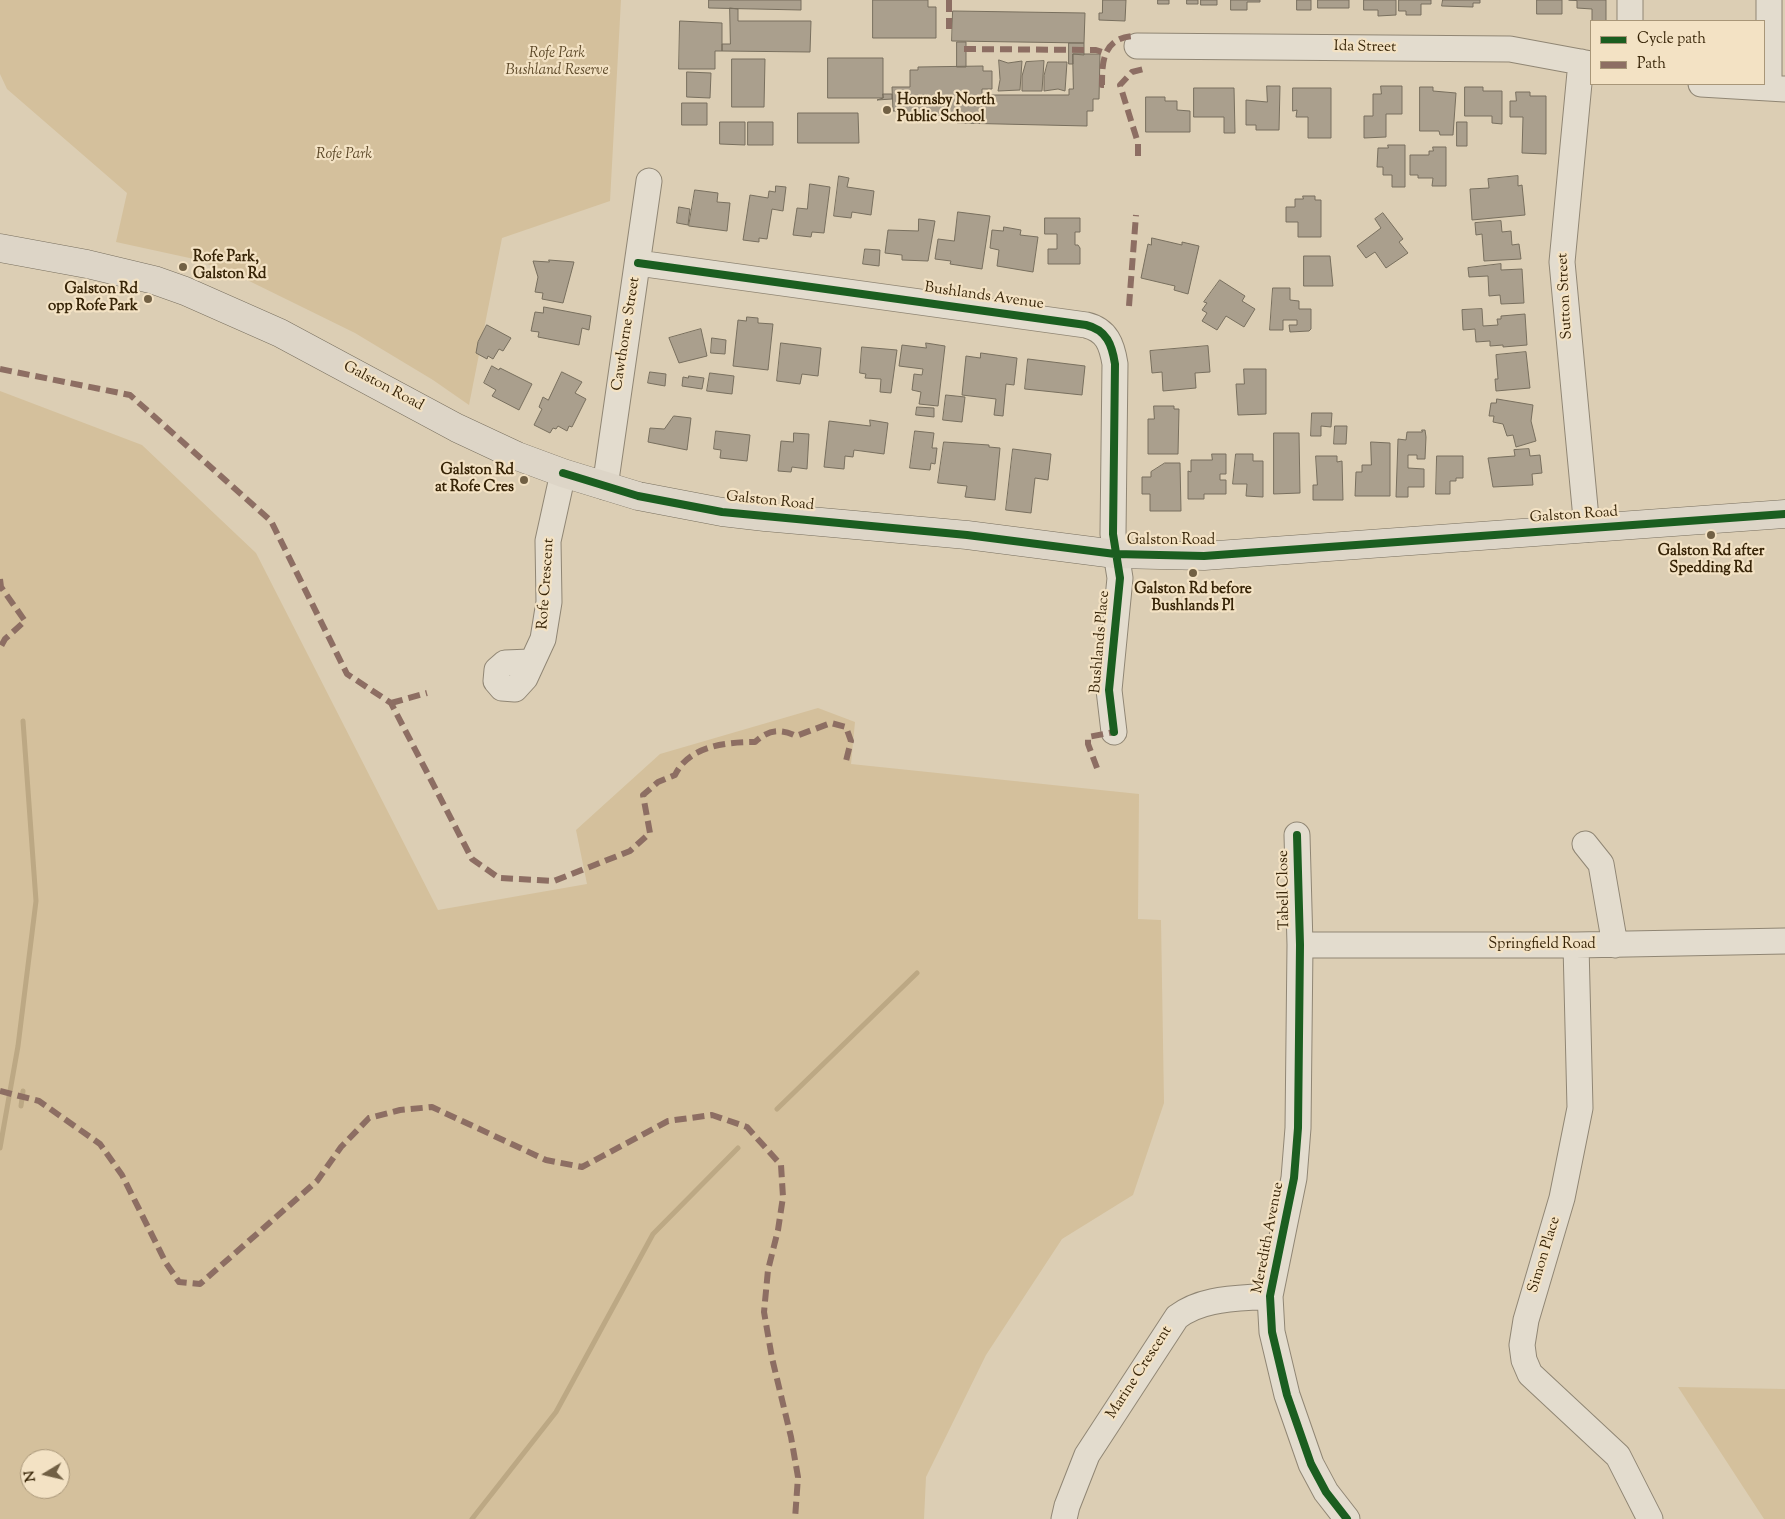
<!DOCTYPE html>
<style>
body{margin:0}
#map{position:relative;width:1785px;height:1519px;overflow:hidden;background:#dcceb4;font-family:"Sorts Mill Goudy",serif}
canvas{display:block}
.legend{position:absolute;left:1590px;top:20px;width:175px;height:65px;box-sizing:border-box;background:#f3e2c4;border:1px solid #a89678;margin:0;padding:6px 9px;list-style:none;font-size:15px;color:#372407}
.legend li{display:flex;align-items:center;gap:10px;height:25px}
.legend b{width:25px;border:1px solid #a89678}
.north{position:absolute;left:20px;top:1449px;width:50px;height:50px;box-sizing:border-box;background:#f3e2c4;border:1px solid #a89678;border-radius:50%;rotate:261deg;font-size:14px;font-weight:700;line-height:20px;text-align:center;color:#372407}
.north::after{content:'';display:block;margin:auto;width:18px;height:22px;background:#716044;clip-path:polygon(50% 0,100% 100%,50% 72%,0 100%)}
</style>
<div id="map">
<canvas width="1785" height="1519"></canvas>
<ul class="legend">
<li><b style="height:6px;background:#1b5e20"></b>Cycle path</li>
<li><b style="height:6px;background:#8d6e63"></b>Path</li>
</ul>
<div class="north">N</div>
</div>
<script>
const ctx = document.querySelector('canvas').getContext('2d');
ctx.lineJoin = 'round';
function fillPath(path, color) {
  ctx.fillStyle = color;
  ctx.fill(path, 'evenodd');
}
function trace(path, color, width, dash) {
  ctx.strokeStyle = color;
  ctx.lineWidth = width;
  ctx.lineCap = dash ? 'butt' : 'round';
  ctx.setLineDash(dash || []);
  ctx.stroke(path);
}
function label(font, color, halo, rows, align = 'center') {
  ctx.font = font + ' "Sorts Mill Goudy",serif';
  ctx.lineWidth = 4.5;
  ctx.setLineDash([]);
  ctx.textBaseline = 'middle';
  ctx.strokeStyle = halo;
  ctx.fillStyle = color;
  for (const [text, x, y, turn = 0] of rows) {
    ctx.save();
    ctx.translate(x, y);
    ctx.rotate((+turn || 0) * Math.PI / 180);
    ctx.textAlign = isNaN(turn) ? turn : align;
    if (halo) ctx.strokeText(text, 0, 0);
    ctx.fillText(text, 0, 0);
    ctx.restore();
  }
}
fillPath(new Path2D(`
 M0 0H621L610 201 502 238 469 405 433 380 355 333 239 276 194 259 116 242 127 193 7 89 0 74Z
 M0 391 142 445 256 553 438 910 587 884 576 830 660 754 818 708 855 722 851 764 1139 794 1138 919 1161 920 1164 1103 1133 1195 1062 1239 986 1355 926 1477 924 1519H0ZM30 1459H60V1489H30Z
 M1678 1387 1785 1389V1519H1764Z`), '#d4c09c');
trace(new Path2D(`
 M21 1106 23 1091
 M777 1109 917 973
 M0 1148 18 1046 36 901 23 721
 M472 1519 556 1412 653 1234 738 1148`), '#bca884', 5);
const building = new Path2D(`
 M709 0H801V10L709 8Z
 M873 0H928V7H936V38H873Z
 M1103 0H1126L1125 21 1099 20V13H1102Z
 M1158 0H1169V4H1158Z
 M1187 0H1198V4H1187Z
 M1201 0H1217V5H1201Z
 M1231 0H1260V2H1247V10H1231Z
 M1297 0H1311V10H1297Z
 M1318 0H1349V8H1318Z
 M1364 0H1396V15L1378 16V10H1364Z
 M1399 0H1431V4H1421V15H1406V11H1399Z
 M1443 0H1480V3H1473V7L1442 6Z
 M1537 0H1562V14H1537Z
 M1569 0H1606V21H1592V9L1577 8V1Z
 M730 8 738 9V21H811L810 52 722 51V44H730Z
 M953 11 1085 13 1084 43 952 41Z
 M680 21 722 23V51H715V69H679Z
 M957 42H966V67H957Z
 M1069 43H1084V55L1073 54V64H1069Z
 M1073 54H1100L1099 99H1093V111H1087V126L957 123V116L901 115V111H893L892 87H910V70H918V67L983 66V71H992V89H982V95H1069V89H1073Z
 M828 58H883V98H828Z
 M732 59H765L764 107H732Z
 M999 60 1008 63 1022 61 1020 90 998 91 1000 80Z
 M1044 61 1042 91H1022V76L1026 62Z
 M1048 62H1067L1065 91 1058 89 1044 91V76Z
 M687 72 711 73 710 98 687 97Z
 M1267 86H1280L1279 130H1256V125H1246V100L1267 102Z
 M1381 86H1402V114H1386V137L1364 138V116H1373V94H1381Z
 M1420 87H1433V91L1456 93 1453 135H1440L1439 131H1420Z
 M1465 87H1483V91H1502V124L1492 123V116H1465Z
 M1194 88H1234L1235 133H1224V117H1194Z
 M1293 88H1331V138H1308V117H1296L1297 110 1293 111Z
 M1516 92H1530V96H1546V154L1522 153 1523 117H1510V101H1516Z
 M883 94H892V99L877 100 883 98Z
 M1146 97H1165V101H1177V110L1190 111V132H1146Z
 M682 103H707V125H682Z
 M798 113H858L859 143H798Z
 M720 122H745V145L720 144Z
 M748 122H773V145H748Z
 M1457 122H1467V146H1457Z
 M1388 145H1405V187H1392V175H1383V167H1377L1378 148H1388Z
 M1433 147H1446V186H1432L1433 178H1418V175H1410V155H1429V151H1433Z
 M839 176 849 178 847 187 874 191 871 215 852 212 851 218 834 216Z
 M1518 176V186L1522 185 1525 215 1472 220 1470 189 1489 188 1488 179Z
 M810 184 830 187 824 233 812 232 811 237 793 235 797 208 807 209Z
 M776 186 786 187 783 211 772 209 767 239 759 238V242L743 240 750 195 768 198 769 191 775 192Z
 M695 190 718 193 717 202 730 203 727 231 689 226Z
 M1303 196H1315V200H1321V237H1298V222H1286V207H1295V199H1303Z
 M679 207 690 209 688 225 677 223Z
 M958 212 990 216 982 269 950 264 951 261 935 259 938 239 954 241Z
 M1383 213 1403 239 1399 242 1408 253 1386 268 1375 252 1366 258 1357 246 1381 228 1375 219Z
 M1045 218H1080V232H1075V245H1078L1080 248V264H1048V249H1057V234H1045Z
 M919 219 935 221 928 261 902 260V255L885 253 888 230 918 231Z
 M1501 221 1502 232 1511 231 1512 245 1519 244 1521 259 1484 261 1482 234 1476 235 1475 223Z
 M1004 227 1021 230 1020 235 1038 237 1033 272 997 266 999 250 990 248 992 230 1003 231Z
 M1152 238 1182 245V242L1199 246 1188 294 1174 290 1175 286 1141 278 1148 244 1151 245Z
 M865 249 880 250 879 266 863 264Z
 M1304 256H1330L1333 286H1304Z
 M549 260 574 262 563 303 542 299 543 293 535 292 538 277 533 261 549 262Z
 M1501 264V270L1522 269 1524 303 1501 304 1500 295 1489 296 1488 276 1469 277 1468 268Z
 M1220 280 1245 296 1242 301 1255 309 1244 327 1226 316 1217 330 1202 321 1207 313 1202 310 1207 303 1204 302Z
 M1273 288H1290V300L1299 301V309H1311V329L1309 331 1290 332 1289 325H1297V320H1283V330H1270Z
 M544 307 591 316 589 330 582 328 579 345 538 337 539 332 531 331 535 312 543 313Z
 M1482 309 1483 326 1498 325 1497 319H1501V316L1525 314 1527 345 1503 347V345L1490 346V341L1476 342 1475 329 1463 330 1462 310Z
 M747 317 758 318V323L773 324 768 370 733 366 738 320 746 321Z
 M487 325 511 338 503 351 499 349 493 359 488 356 487 359 476 353 478 342Z
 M701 329 707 356 679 363 669 338Z
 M712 338 726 340 725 354 711 353Z
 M781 343 821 348 818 376 802 374 800 384 777 381Z
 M926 343 945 346 938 406 919 404 921 392 912 390 914 374 922 375 923 369 899 366 902 345 926 348Z
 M1208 346 1210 372 1195 373 1196 388 1163 391 1162 372 1152 373 1150 351Z
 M862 347 897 350 891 393 880 392 881 379 865 378 866 374 860 373Z
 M1526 352 1530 388 1496 391 1495 379H1498L1496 355Z
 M981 353 1017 358 1014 385 1006 384 1003 416 994 415 996 399 962 395 966 356 980 358Z
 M1028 359 1085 366 1082 395 1025 389Z
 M492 366 499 370 500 368 532 384 519 410 492 396 496 390 484 383Z
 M1244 369H1266V414L1238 415 1236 384H1244Z
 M562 372 582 382 575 393 586 399 572 427 569 426 567 431 558 426 556 429 553 428 550 433 534 425 542 409 539 407 543 397 548 400Z
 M650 372 666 374 665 386 648 383Z
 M710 373 734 376 732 394 707 391Z
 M689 376 704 378 702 389 682 386 683 377 688 378Z
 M946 395 965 397 962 422 943 420Z
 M1497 399 1533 405 1531 421 1536 441 1516 447 1513 435 1507 436 1503 424 1493 422 1494 416H1489L1491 403H1496Z
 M1154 406H1174V409H1179L1178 454H1148V419H1154Z
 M917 407 934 408V417L916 415Z
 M1312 413H1332L1331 427 1321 426V436H1311Z
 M674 416 691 418 687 450 648 442 650 428 664 429Z
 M870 420 888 423 884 454 854 450 853 457 845 456 844 469 824 467 829 421 870 426Z
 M1335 426H1347L1346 444H1334Z
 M1422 430H1425L1426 437 1425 459H1417V455H1408V468L1424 469V487H1408V497H1396L1398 439 1406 440 1407 432H1422Z
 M716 431 750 435 747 461 720 458 721 450 714 449Z
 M915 431 934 433 932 448H937L935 464 931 463 930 470 910 468Z
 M794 433 809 434 807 469 792 467 791 472 778 471 781 441 793 442Z
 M1274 433H1299L1300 493 1274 494Z
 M944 442 989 445V447L1000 448 995 500 965 497 967 486 938 483Z
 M1371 442 1390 443V496H1355L1356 472H1362V465H1371Z
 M1013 449 1051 454 1048 480 1035 478 1031 513 1006 510Z
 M1529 449 1530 456 1540 455 1542 473 1532 474 1533 485 1493 487 1488 458 1515 456 1514 450Z
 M1212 454H1226V474H1220V480H1226V494H1204V499H1188V471L1191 472V460H1212Z
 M1236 454H1253V461H1263V497L1246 496 1247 484H1233Z
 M1316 456H1337V462L1342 461 1343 500H1313V485H1317Z
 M1437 456H1463V478H1456V481H1450V494H1436Z
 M1165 463H1180L1181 511H1150V494H1142V477H1151V472Z`);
fillPath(building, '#aa9f8d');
trace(building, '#786f5e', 1);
const minor = new Path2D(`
 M1630 21V0
 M1137 46 1510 49 1591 64
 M1581 62 1562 262 1587 529
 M1701 84 1785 89
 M1769 88V0
 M638 263 1086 325C1107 330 1112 345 1115 364L1113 534 1120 578 1109 690 1114 732
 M605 487 649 181
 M530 662 505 663 497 670 496 681 502 688 515 689 525 678 543 639 549 602 548 541 563 473
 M1297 835 1300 945 1298 1128 1294 1178 1270 1296 1272 1332 1287 1395 1311 1464 1326 1492 1347 1519
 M1585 844 1601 864 1615 945
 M1300 945H1576L1785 941
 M1576 945 1580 1108 1562 1198 1526 1320 1522 1345 1524 1360 1530 1374 1618 1456 1650 1519
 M1064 1519 1067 1506 1087 1455 1177 1317C1203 1297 1238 1299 1270 1296`);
const major = new Path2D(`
 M0 248 87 264 154 280 185 291 280 333 457 428 517 456 563 473 638 496 722 512 765 517 967 535 1115 554 1204 556 1785 514`);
trace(minor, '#908674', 27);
trace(major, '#786f5e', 29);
trace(minor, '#e3dcce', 25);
trace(major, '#ddd5c7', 28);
trace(new Path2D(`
 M949 0V29
 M964 49 1096 50 1105 53
 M1104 85H1102C1102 61 1103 38 1134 36
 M1138 156V143L1120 85 1132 72 1144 69
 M1129 306 1136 215
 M0 369 130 395 271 521 347 674 391 703 472 859 499 878 554 881 630 851 650 833 643 795 658 782 675 775C689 746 725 742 755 742 768 730 780 728 796 736L831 723 846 727 851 741 846 761
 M0 579 1 587 25 621 5 639 0 648
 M391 703 427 693
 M1097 768 1088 744V737L1114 732
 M0 1091 39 1101 100 1144 122 1175 166 1263 179 1282 200 1284 317 1181 341 1147 369 1118 400 1110 432 1107 546 1160 582 1167 668 1121 712 1115 747 1127 781 1165 783 1197 778 1230 768 1270 764 1312 772 1358 791 1437 798 1477 795 1519`), '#8d6e63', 6, [12, 6]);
trace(new Path2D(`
 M638 263 1086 325C1107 330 1112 345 1115 364L1113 534 1120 578 1109 690 1114 732
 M563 473 638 496 722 512 967 535 1115 554 1204 556 1785 514
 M1297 835 1300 945 1298 1128 1294 1178 1270 1296 1272 1332 1287 1395 1311 1464 1326 1492 1347 1519`), '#1b5e20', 8);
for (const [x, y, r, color] of [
 [887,110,5,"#716044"],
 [183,267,5,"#716044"],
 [148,299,5,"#716044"],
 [524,480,5,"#716044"],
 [1711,535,5,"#716044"],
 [1193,573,5,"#716044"]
]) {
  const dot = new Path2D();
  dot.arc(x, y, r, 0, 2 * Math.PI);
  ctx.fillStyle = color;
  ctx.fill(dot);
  trace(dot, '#f3e2c4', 2);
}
label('15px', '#372407', '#f3e2c4', [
 ["Ida Street",1365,48,1],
 ["Sutton Street",1566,296,-93],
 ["Bushlands Avenue",984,297,8],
 ["Cawthorne Street",627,334,-81],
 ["Galston Road",383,387,28],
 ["Galston Road",770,502,6],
 ["Galston Road",1574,516,-4],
 ["Galston Road",1171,541],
 ["Rofe Crescent",547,584,-86],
 ["Bushlands Place",1101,642,-85],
 ["Tabell Close",1285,890,-91],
 ["Springfield Road",1542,945],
 ["Meredith Avenue",1269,1238,-79],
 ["Simon Place",1545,1255,-73],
 ["Marine Crescent",1140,1373,-57]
]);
label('italic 15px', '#5c4828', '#f3e2c4', [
 ["Rofe Park",557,54],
 ["Bushland Reserve",557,71],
 ["Rofe Park",344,155]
]);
label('bold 15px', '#372407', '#f3e2c4', [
 ["Hornsby North",897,101],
 ["Public School",897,118],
 ["Rofe Park,",193,258],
 ["Galston Rd",193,275],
 ["Galston Rd",138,290,"right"],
 ["opp Rofe Park",138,307,"right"],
 ["Galston Rd",514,471,"right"],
 ["at Rofe Cres",514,488,"right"],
 ["Galston Rd after",1711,552,"center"],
 ["Spedding Rd",1711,569,"center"],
 ["Galston Rd before",1193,590,"center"],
 ["Bushlands Pl",1193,607,"center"]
], 'left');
</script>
